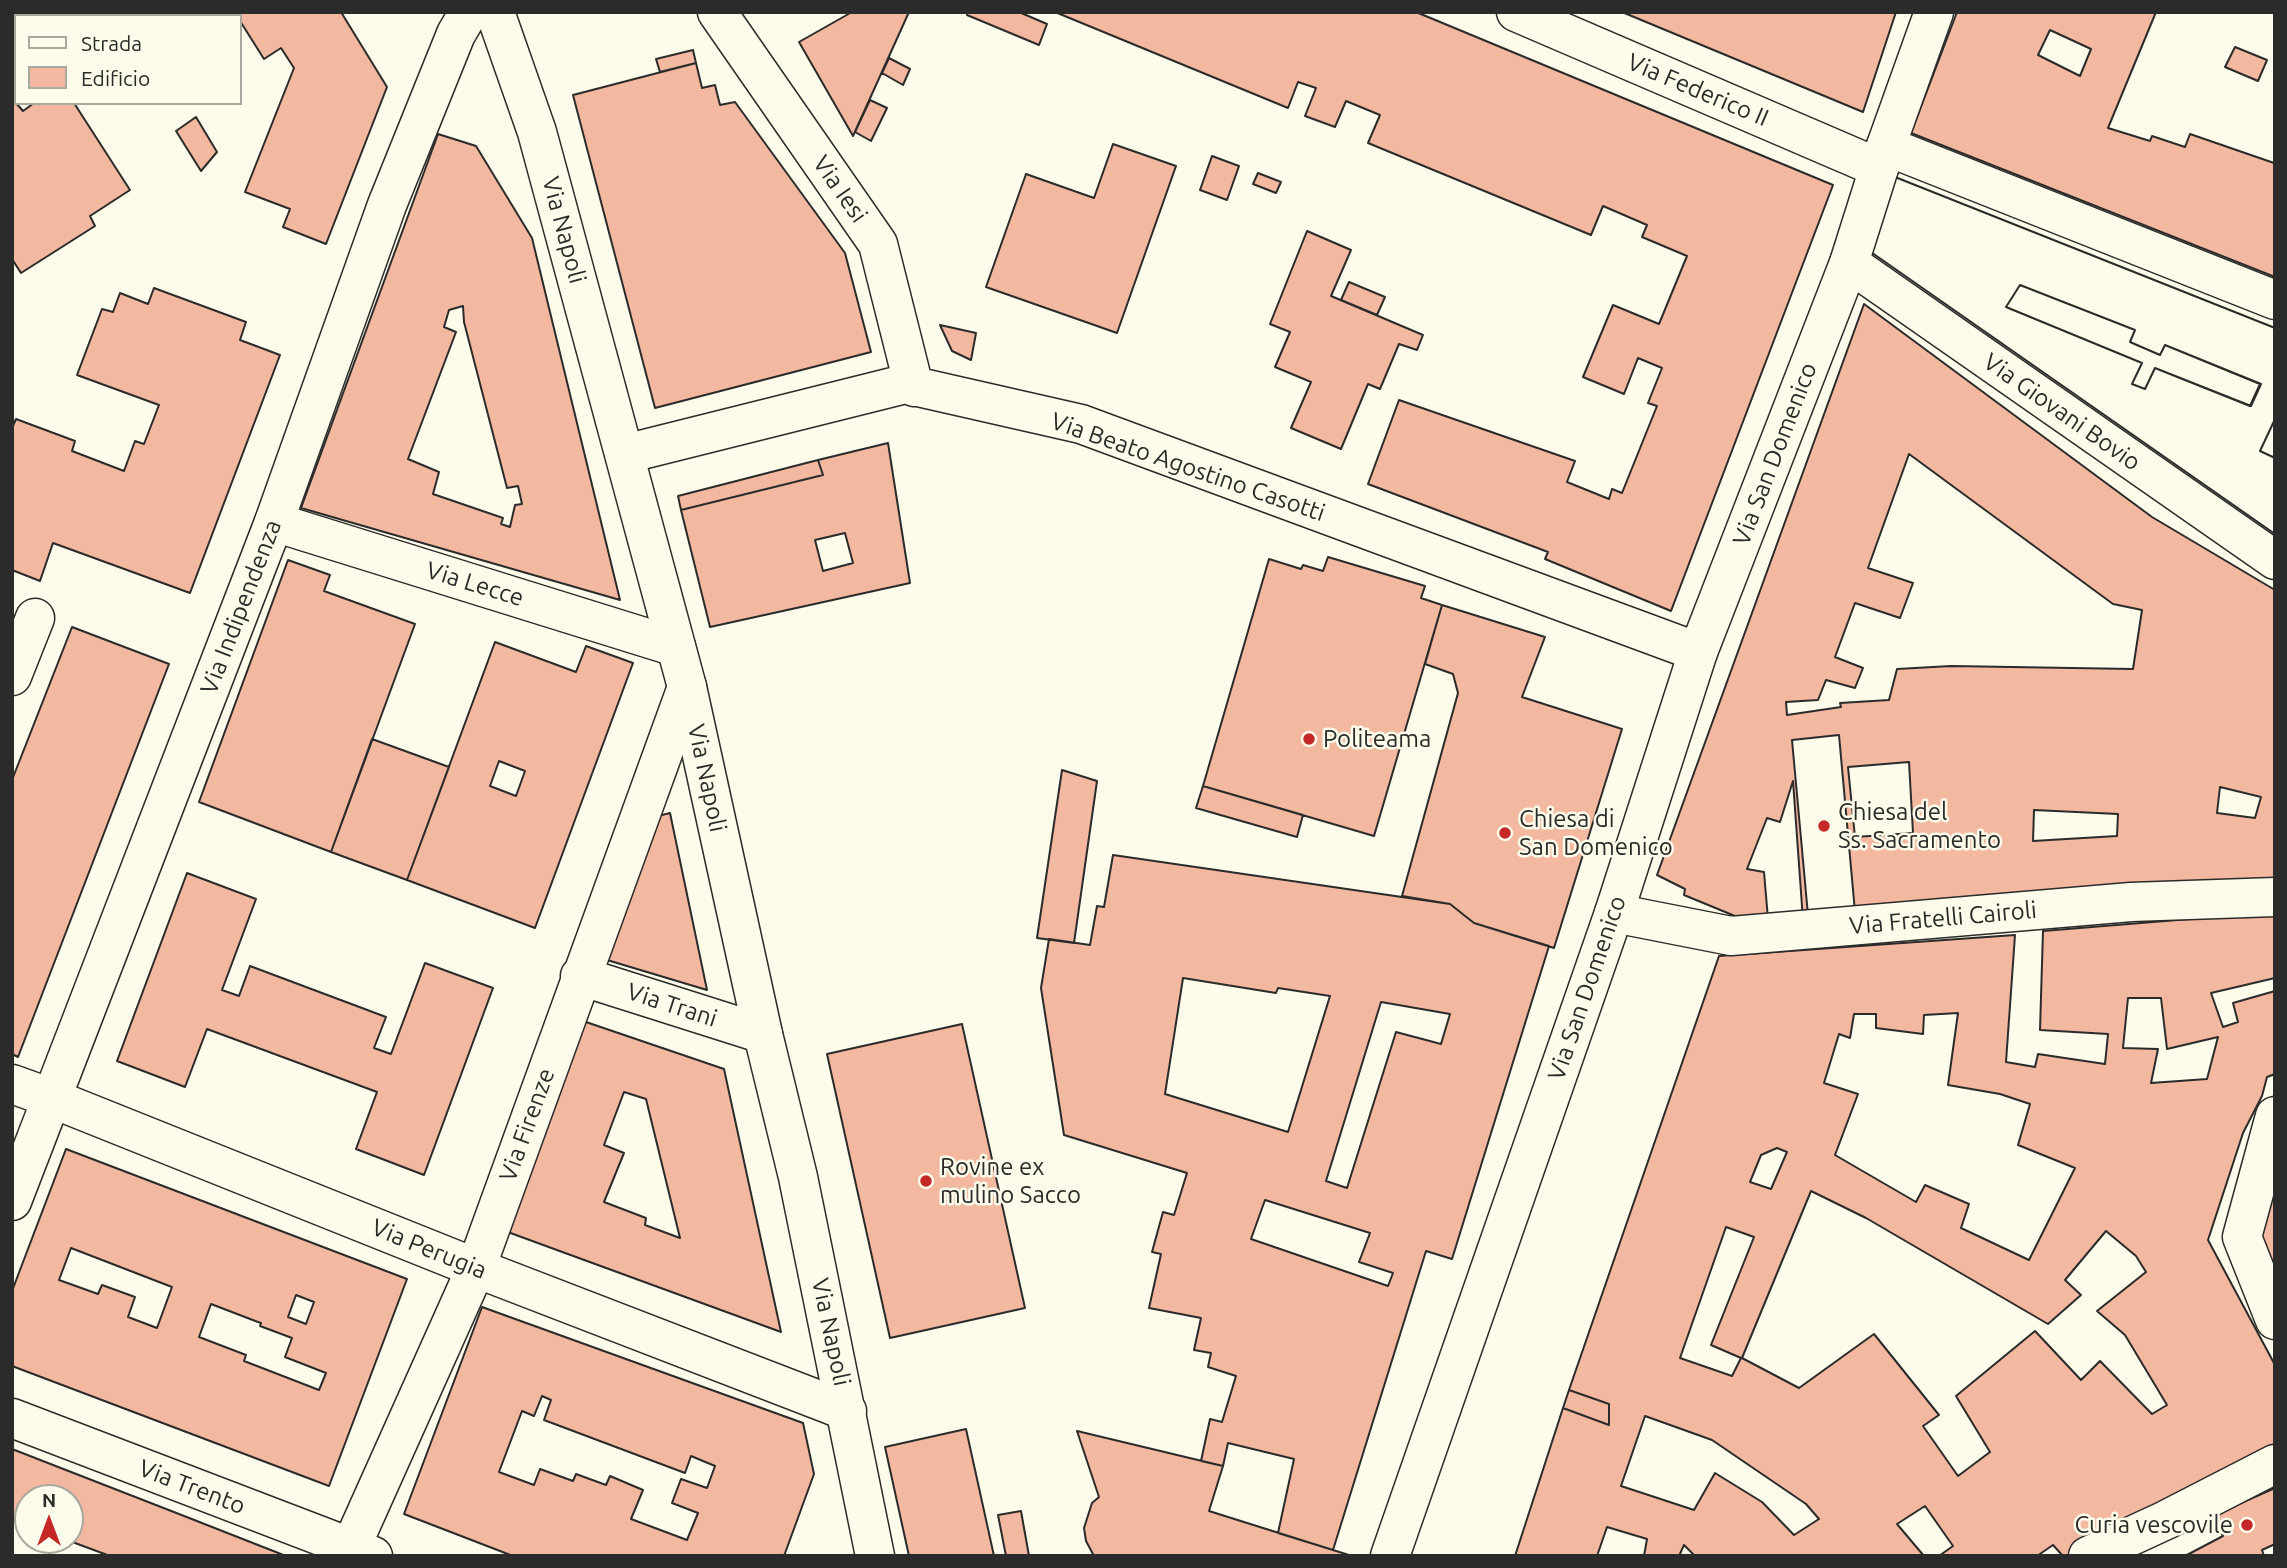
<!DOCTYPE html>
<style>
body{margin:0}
#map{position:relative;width:2287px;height:1568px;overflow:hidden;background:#fdfbea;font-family:Ubuntu,sans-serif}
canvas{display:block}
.frame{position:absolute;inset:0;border:14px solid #2b2b2b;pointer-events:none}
.legend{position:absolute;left:14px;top:14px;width:228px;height:91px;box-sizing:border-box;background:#fdfbea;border:2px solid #a9a89e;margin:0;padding:9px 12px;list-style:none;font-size:21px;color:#2b2b2b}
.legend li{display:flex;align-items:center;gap:14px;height:35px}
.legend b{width:35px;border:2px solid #a9a89e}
.north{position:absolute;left:14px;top:1484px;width:70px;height:70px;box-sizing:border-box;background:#fdfbea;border:2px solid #a9a89e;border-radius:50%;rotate:0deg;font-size:19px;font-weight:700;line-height:28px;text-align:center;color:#2b2b2b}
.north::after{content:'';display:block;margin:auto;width:24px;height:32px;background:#c62828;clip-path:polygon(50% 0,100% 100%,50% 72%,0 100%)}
</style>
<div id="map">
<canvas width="2287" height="1568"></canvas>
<div class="frame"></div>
<ul class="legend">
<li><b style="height:9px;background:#fdfbea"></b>Strada</li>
<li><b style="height:19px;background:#f2b8a0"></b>Edificio</li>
</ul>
<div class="north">N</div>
</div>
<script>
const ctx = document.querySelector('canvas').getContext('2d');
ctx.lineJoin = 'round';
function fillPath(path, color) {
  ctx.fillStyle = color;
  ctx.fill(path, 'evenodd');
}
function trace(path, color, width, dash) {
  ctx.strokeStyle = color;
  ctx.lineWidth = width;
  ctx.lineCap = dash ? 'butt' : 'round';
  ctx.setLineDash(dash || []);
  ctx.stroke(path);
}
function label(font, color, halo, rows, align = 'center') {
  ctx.font = font + ' Ubuntu,sans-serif';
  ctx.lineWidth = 5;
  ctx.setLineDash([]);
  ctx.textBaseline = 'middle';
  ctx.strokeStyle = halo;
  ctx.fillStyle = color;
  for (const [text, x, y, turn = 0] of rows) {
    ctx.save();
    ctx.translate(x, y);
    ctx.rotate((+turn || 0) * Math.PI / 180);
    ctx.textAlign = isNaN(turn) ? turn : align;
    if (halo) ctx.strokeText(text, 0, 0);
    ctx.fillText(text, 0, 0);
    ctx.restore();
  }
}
const building = new Path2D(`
 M102 12H174L169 16H104Z
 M234 12H341L387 87 326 244 283 227 290 209 245 192 294 68 281 48 264 59 240 21V16Z
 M852 12H909L853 136 799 42Z
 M968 12H1019L1047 24 1039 45 967 15Z
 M1055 12H1416L1833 185 1671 611 1545 559 1548 552 1368 484 1399 400 1575 461 1567 482 1609 499 1612 489 1622 493 1657 406 1648 403 1662 368 1638 358 1624 394 1583 377 1613 305 1659 324 1687 256 1642 237 1647 225 1603 206 1591 235 1368 143 1380 115 1346 101 1335 127 1305 116 1316 88 1298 82 1288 108Z
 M1622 12H1896L1863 112Z
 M1957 12H2156L2108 128 2150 141 2152 136 2185 147 2190 134 2274 163 2275 159V277L1911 133ZM2050 30 2091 49 2080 76 2038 55Z
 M2235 47 2267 60 2258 81 2225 67Z
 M693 50 696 63 660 72 656 59Z
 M889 58 910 69 903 85 882 73Z
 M696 63 702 88 715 85 720 105 735 102 845 253 871 352 655 408 573 95Z
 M12 95 16 103 23 111 34 103H74L130 190 90 216 95 226 21 273 12 259Z
 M870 100 887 108 871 141 855 132Z
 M196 117 217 152 201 171 176 131Z
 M438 134 476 146 532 238 620 600 301 508ZM463 306 464 322 507 488 518 486 522 504 515 505 510 527 501 524 503 518 433 494 439 472 408 459 456 332 444 327 449 310Z
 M1113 144 1176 166 1117 333 986 287 1026 174 1094 198Z
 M1212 156 1239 166 1227 200 1200 190Z
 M1258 173 1281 182 1276 193 1253 184Z
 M1895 177 2275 328V419L2260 451 2275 458V534L1868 250ZM2020 285 2135 330 2130 342 2160 355 2165 345 2260 384 2250 406 2155 368 2145 389 2132 384 2142 363 2006 307Z
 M1895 177 2275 328V419L2260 451 2275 458V534L1868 250ZM2020 285 2135 330 2130 342 2160 355 2165 345 2261 384 2251 406 2155 368 2145 389 2132 384 2142 363 2006 307Z
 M1307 231 1351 250 1331 296 1423 335 1417 350 1399 344 1380 389 1368 384 1341 449 1291 428 1311 382 1275 367 1290 332 1270 324Z
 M1349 282 1385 297 1377 315 1341 300Z
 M154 288 246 322 240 340 280 355 190 593 53 543 40 581 12 570V428L16 419 75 441 72 451 124 471 135 441 144 444 159 405 77 375 102 309 113 312 120 293 148 304Z
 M1864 304 2152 517 2275 590V884L1803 920 1793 781 1780 822 1767 818 1747 869 1764 872 1768 919 1747 921 1684 895 1685 889 1657 875ZM1909 454 2113 604 2142 610 2133 669 1951 666 1897 669 1889 700 1840 703 1841 707 1787 715 1786 702 1818 700 1826 680 1855 688 1863 668 1835 657 1855 603 1900 618 1913 583 1868 568ZM1909 762 1913 833 1855 837 1848 767ZM2220 787 2261 797 2255 818 2217 813ZM2034 810 2118 814 2117 836 2033 841Z
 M940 325 976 333 971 360 952 351Z
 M888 443 910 583 710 627 681 510 823 475 818 460ZM845 533 853 563 823 571 815 540Z
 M818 460 823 475 681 510 678 496Z
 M1328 557 1425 586 1421 598 1442 605 1374 836 1203 786 1269 559 1301 569 1303 565 1323 571Z
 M288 560 330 575 324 591 415 624 331 852 199 802Z
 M1442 605 1545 637 1522 697 1622 729 1554 948 1474 923 1450 904 1402 896 1458 693 1453 674 1425 664Z
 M72 627 169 664 18 1057 12 1054V780Z
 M495 642 576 672 586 646 633 663 535 928 407 880ZM499 761 525 771 516 796 490 786Z
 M1839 735 1855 912 1808 915 1792 740Z
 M372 739 449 767 407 880 331 852Z
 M1062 770 1097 781 1074 943 1037 938Z
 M1203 786 1303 815 1297 837 1196 808Z
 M670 813 707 990 607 960 658 816Z
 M1113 855 1450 904 1474 923 1549 946 1452 1259 1426 1251 1333 1550 1278 1533 1294 1459 1228 1443 1223 1466 1201 1461 1210 1419 1222 1422 1236 1376 1208 1367 1211 1353 1194 1350 1201 1318 1149 1308 1161 1254 1152 1252 1163 1212 1174 1215 1187 1173 1064 1135 1041 988 1049 939 1090 945 1097 906 1104 907ZM1183 978 1276 993 1278 988 1330 996 1288 1132 1165 1094ZM1381 1002 1450 1014 1441 1044 1396 1032 1347 1188 1326 1181ZM1265 1200 1370 1233 1359 1262 1393 1273 1388 1286 1251 1239Z
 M187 873 256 899 222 990 239 996 250 966 386 1017 374 1048 391 1054 425 963 493 988 424 1175 356 1149 377 1092 207 1029 185 1087 117 1061Z
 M2275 912V978L2211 993 2223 1027 2238 1022 2233 1003 2275 991V1074L2267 1077 2262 1096 2243 1133 2208 1240 2275 1365V1448L2071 1556H2063L2053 1545 2037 1556H1939L1953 1546 1925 1506 1897 1524 1924 1556H1695L1684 1545 1679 1556H1644L1647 1539 1607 1527 1597 1556H1515L1563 1408 1609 1425V1404L1569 1390 1719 956 2015 935 2006 1062 2035 1067 2038 1054 2105 1064 2108 1034 2040 1030 2043 931ZM2128 998H2161L2167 1049 2218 1037 2207 1079 2151 1083 2158 1049 2123 1048ZM1958 1013 1948 1085 2000 1094 2030 1104 2018 1145 2075 1168 2029 1260 1961 1228 1969 1204 1925 1185 1916 1202 1835 1155 1858 1094 1824 1083 1839 1034 1850 1038 1854 1014H1876V1028L1923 1034 1924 1015ZM1777 1148 1787 1152 1771 1189 1750 1182 1761 1155ZM1811 1191 1866 1218 2048 1324 2081 1295 2065 1280 2106 1231 2136 1256 2146 1272 2097 1311 2125 1335 2167 1405 2152 1414 2100 1361 2081 1380 2035 1331 1956 1396 1990 1452 1958 1476 1923 1426 1939 1415 1874 1334 1799 1388 1742 1358ZM1726 1227 1754 1237 1711 1345 1741 1358 1732 1376 1680 1358ZM1645 1416 1712 1440 1806 1504 1819 1519 1794 1535 1762 1502 1715 1473 1694 1510 1621 1486Z
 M583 1021 724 1069 781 1332 505 1231ZM624 1092 646 1099 680 1238 645 1225 646 1218 604 1202 624 1153 604 1145Z
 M962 1024 1025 1308 890 1338 827 1054Z
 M66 1149 407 1279 329 1486 12 1366V1291ZM71 1248 172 1287 157 1328 128 1317 135 1297 102 1285 98 1294 59 1280ZM296 1295 314 1302 306 1324 288 1317ZM211 1304 258 1322 261 1323 260 1326 292 1338 285 1357 326 1373 319 1390 244 1361 246 1355 199 1337Z
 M2275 1167V1271L2259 1230Z
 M482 1307 803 1423 814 1474 784 1556H513L404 1514ZM542 1396 551 1400 544 1420 685 1473 691 1456 715 1466 707 1488 681 1479 672 1503 698 1513 687 1540 631 1519 643 1490 610 1476 606 1485 576 1474 573 1481 540 1469 534 1485 499 1472 522 1411 534 1416Z
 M1569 1390 1609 1404V1425L1563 1408Z
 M966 1429 994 1556H909L885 1447Z
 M1077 1431 1223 1466 1209 1511 1352 1556H1094L1086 1541 1084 1528 1092 1503 1099 1497Z
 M12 1449 179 1514 286 1556H110L67 1540H70V1498H28V1525L12 1520Z
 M2275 1488V1544L2262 1550 2264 1556H2185L2223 1536 2214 1515Z
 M1021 1511 1029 1556H1006L998 1515Z`);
fillPath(building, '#f2b8a0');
trace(building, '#2b2b2b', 2);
const street = new Path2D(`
 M717 12 878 244 914 387
 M1516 12 1879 168
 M1886 146 2275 300
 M1849 263 2275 560
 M625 454 905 384 1081 424 1698 652
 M274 522 676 647
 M12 676 35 618
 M1614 913 1731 936 2131 902 2275 897
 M580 976 763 1034
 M12 1084 51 1098 476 1268 847 1411
 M2275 1116 2242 1237 2275 1320
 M12 1418 373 1556
 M347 1556 476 1268 687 687
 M2088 1556 2166 1520 2275 1464`);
const secondary = new Path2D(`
 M495 12 537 132 687 687 763 1034 798 1177 875 1556
 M12 1201 274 522 387 205 456 34 469 12
 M1390 1556 1614 913 1698 652 1849 263 1886 146 1934 12`);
trace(street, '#2b2b2b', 41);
trace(secondary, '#2b2b2b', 41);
trace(street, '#fdfbea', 38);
trace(secondary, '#fdfbea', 38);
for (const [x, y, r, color] of [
 [1309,739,7,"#c62828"],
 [1824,826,7,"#c62828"],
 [1505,833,7,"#c62828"],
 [926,1181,7,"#c62828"],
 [2247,1525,7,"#c62828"]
]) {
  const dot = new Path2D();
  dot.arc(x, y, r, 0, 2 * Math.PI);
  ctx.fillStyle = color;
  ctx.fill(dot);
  trace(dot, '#fdfbea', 2.5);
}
label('24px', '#2b2b2b', '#fdfbea', [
 ["Via Federico II",1698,90,23],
 ["Via Iesi",840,189,55],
 ["Via Napoli",564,230,75],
 ["Via Giovani Bovio",2062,412,35],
 ["Via San Domenico",1775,454,-69],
 ["Via Beato Agostino Casotti",1188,467,19],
 ["Via Lecce",475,584,17],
 ["Via Indipendenza",241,607,-69],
 ["Via Napoli",707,778,78],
 ["Via Fratelli Cairoli",1943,918,-5],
 ["Via San Domenico",1587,988,-71],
 ["Via Trani",672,1005,18],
 ["Via Firenze",527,1125,-70],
 ["Via Perugia",429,1249,22],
 ["Via Napoli",831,1332,78],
 ["Via Trento",192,1487,21]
]);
label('24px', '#2b2b2b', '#fdfbea', [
 ["Politeama",1323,739],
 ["Chiesa del",1838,812],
 ["Ss. Sacramento",1838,840],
 ["Chiesa di",1519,819],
 ["San Domenico",1519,847],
 ["Rovine ex",940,1167],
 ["mulino Sacco",940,1195],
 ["Curia vescovile",2233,1525,"right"]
], 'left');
</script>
